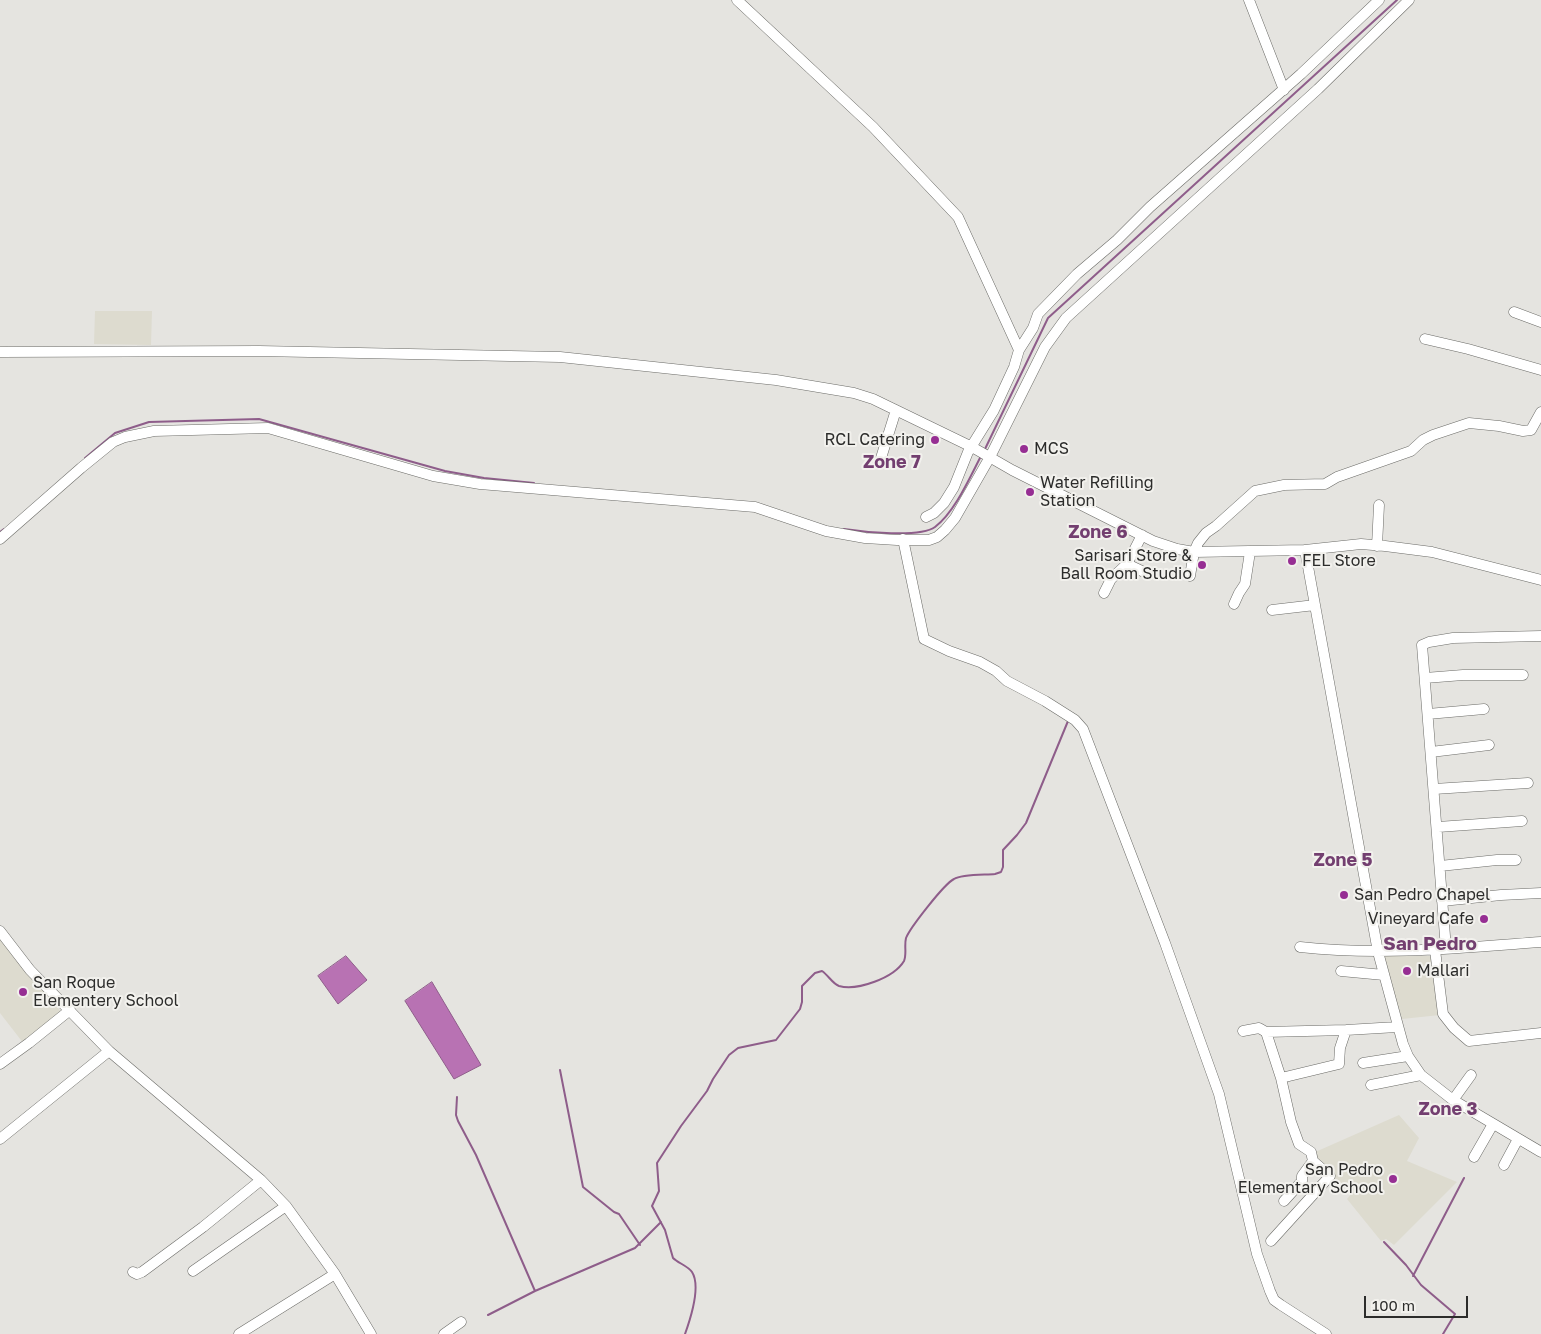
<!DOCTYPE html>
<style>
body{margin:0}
#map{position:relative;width:1541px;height:1334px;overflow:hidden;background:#e5e4e0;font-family:"Golos Text",sans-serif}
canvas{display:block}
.scale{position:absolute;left:1364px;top:1296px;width:104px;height:22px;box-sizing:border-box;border:2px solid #2c2c2b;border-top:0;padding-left:6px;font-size:15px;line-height:18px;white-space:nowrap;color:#2c2c2b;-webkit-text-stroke:4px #f2f1ed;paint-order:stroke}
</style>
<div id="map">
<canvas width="1541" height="1334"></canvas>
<div class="scale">100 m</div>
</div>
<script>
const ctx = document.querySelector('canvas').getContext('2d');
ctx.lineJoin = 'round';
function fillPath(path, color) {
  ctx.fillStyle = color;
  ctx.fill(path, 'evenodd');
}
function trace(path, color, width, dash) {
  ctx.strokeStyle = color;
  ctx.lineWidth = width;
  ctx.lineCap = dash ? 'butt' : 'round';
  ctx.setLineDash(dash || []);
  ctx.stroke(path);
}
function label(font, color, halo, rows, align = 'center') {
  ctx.font = font + ' "Golos Text",sans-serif';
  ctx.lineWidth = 4;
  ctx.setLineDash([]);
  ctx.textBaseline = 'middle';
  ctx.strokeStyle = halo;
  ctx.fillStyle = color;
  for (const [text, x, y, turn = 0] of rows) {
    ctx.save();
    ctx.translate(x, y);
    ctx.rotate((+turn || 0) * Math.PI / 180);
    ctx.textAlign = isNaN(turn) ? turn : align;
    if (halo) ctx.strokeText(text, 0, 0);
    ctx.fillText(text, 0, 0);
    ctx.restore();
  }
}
fillPath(new Path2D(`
 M95 311H152L151 345 94 344Z
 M0 935 62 1013 24 1044 0 1013Z
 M1384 956H1432L1440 1015 1402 1019 1389 977Z
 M1399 1115 1419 1138 1407 1161 1457 1182 1394 1245 1386 1239 1381 1241 1347 1199 1352 1193 1331 1177 1313 1153Z`), '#dddbcf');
const water = new Path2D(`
 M346 956 367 980 338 1004 318 976Z
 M432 982 481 1065 454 1079 405 1001Z`);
fillPath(water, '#b872b3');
trace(water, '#8e5d8a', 1);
trace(new Path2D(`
 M985 449 1048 318 1397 0
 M85 458 115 433 149 422 259 419 445 471 484 478 534 483
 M844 529C863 532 920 538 935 527 955 512 970 477 981 456
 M0 532 4 529
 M560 1070 583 1187 614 1212 619 1214 640 1245
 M457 1097 456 1115 458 1121 476 1155 535 1291
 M1384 1242 1406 1265 1421 1285 1455 1314 1443 1334
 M1413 1276 1464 1178
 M488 1315 535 1291 635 1248 661 1222
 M685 1334C690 1320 701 1286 692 1272 688 1266 678 1263 673 1258L665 1230 652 1206 659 1191 657 1163 681 1126 707 1091 713 1079 729 1055 738 1048 776 1040 800 1009 802 1002V986L815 973 822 971C828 975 833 984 839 986 857 991 894 978 904 961 907 954 904 946 906 938 910 928 944 884 954 879 962 874 985 875 995 874L1001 872 1003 867V850L1017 835 1026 823 1068 721`), '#8e5d8a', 2);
const minor = new Path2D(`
 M737 0 873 127 958 217 1019 350
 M1249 0 1284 90
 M1514 312 1541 322
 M1425 339 1468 349 1541 370
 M0 352 259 351 560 357 776 380 854 393 873 399 972 447 1012 470 1153 541 1177 549 1194 552 1305 550 1361 544 1385 546 1432 552 1541 580
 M881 458 896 410
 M926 517 934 513 944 503 954 487 968 452 994 410 1014 367 1019 350 1033 328 1038 314 1077 274 1117 240 1150 207 1301 74 1379 0
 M0 539 81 468 113 442 125 437 154 431 268 428 433 476 480 484 755 507 826 531 865 538 897 540H929L937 537 945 530 955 518 990 457 1045 347 1066 318 1318 89 1409 0
 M903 539 924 639 949 651 980 662 996 671 1007 681 1045 701 1075 720 1083 729 1165 943 1219 1094 1257 1254 1270 1291 1274 1300 1281 1305 1326 1334
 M1377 546 1379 505
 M1305 550 1378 952 1403 1044 1408 1056 1421 1075 1453 1100 1541 1152
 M1127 564 1146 573
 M1190 576 1194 552 1198 543 1206 533 1216 526 1255 491 1284 485 1325 484 1337 477 1411 451 1423 440 1433 435 1469 423 1499 426 1523 431 1531 430 1541 412
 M1104 593 1111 579 1127 564 1142 535
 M1234 604 1239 593 1245 584 1250 552
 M1272 610 1315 605
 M1425 678 1463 675H1523
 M1428 714 1484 709
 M1431 752 1489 745
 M1434 789 1528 783
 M1438 827 1522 821
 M1440 866 1497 860H1516
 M1442 901 1501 895 1541 893
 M0 931 30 970 109 1051 261 1180 286 1206 335 1274 371 1334
 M1300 947C1380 956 1460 948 1541 942
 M1446 949 1422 645 1429 642 1453 638 1541 636
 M1435 950 1443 1014 1454 1028 1469 1041 1541 1033
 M1341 971 1384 975
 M1243 1031 1259 1028 1266 1032 1346 1030 1397 1027
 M1266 1032 1281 1078 1291 1122 1299 1144 1311 1152 1313 1161 1302 1176V1181L1284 1201
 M1363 1063 1408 1056
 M0 1064 29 1043 70 1010
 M1281 1078 1339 1064 1340 1048 1346 1030
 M1371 1085 1421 1075
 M1453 1100 1471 1075
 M0 1139 109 1051
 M1474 1157 1493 1124
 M1504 1165 1518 1139
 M1271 1241 1330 1176 1313 1161
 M193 1271 286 1206
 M133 1272 137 1274 142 1272 203 1227 261 1180
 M239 1334 335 1274
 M444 1334 461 1322`);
trace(minor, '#6b6b67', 11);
trace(minor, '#fff', 10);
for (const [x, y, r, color] of [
 [935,440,5,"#962e93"],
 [1024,449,5,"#962e93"],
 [1030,492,5,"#962e93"],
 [1292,561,5,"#962e93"],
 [1202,565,5,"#962e93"],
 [1344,895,5,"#962e93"],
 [1484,919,5,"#962e93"],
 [1407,971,5,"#962e93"],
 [23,992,5,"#962e93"],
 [1393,1179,5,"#962e93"]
]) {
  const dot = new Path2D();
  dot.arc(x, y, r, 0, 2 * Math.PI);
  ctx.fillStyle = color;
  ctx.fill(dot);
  trace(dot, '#f2f1ed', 2);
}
label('16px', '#2c2c2b', '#f2f1ed', [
 ["RCL Catering",925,440,"right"],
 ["MCS",1034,449],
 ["Water Refilling",1040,483],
 ["Station",1040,501],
 ["Sarisari Store &",1192,556,"right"],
 ["Ball Room Studio",1192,574,"right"],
 ["FEL Store",1302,561],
 ["San Pedro Chapel",1354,895],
 ["Vineyard Cafe",1474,919,"right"],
 ["Mallari",1417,971],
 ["San Roque",33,983],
 ["Elementery School",33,1001],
 ["San Pedro",1383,1170,"right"],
 ["Elementary School",1383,1188,"right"]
], 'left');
label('bold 18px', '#733f70', '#f2f1ed', [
 ["Zone 7",892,462],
 ["Zone 6",1098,532],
 ["Zone 5",1343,860],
 ["Zone 3",1448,1109]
]);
label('bold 19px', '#733f70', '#f2f1ed', [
 ["San Pedro",1430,944]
]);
</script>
